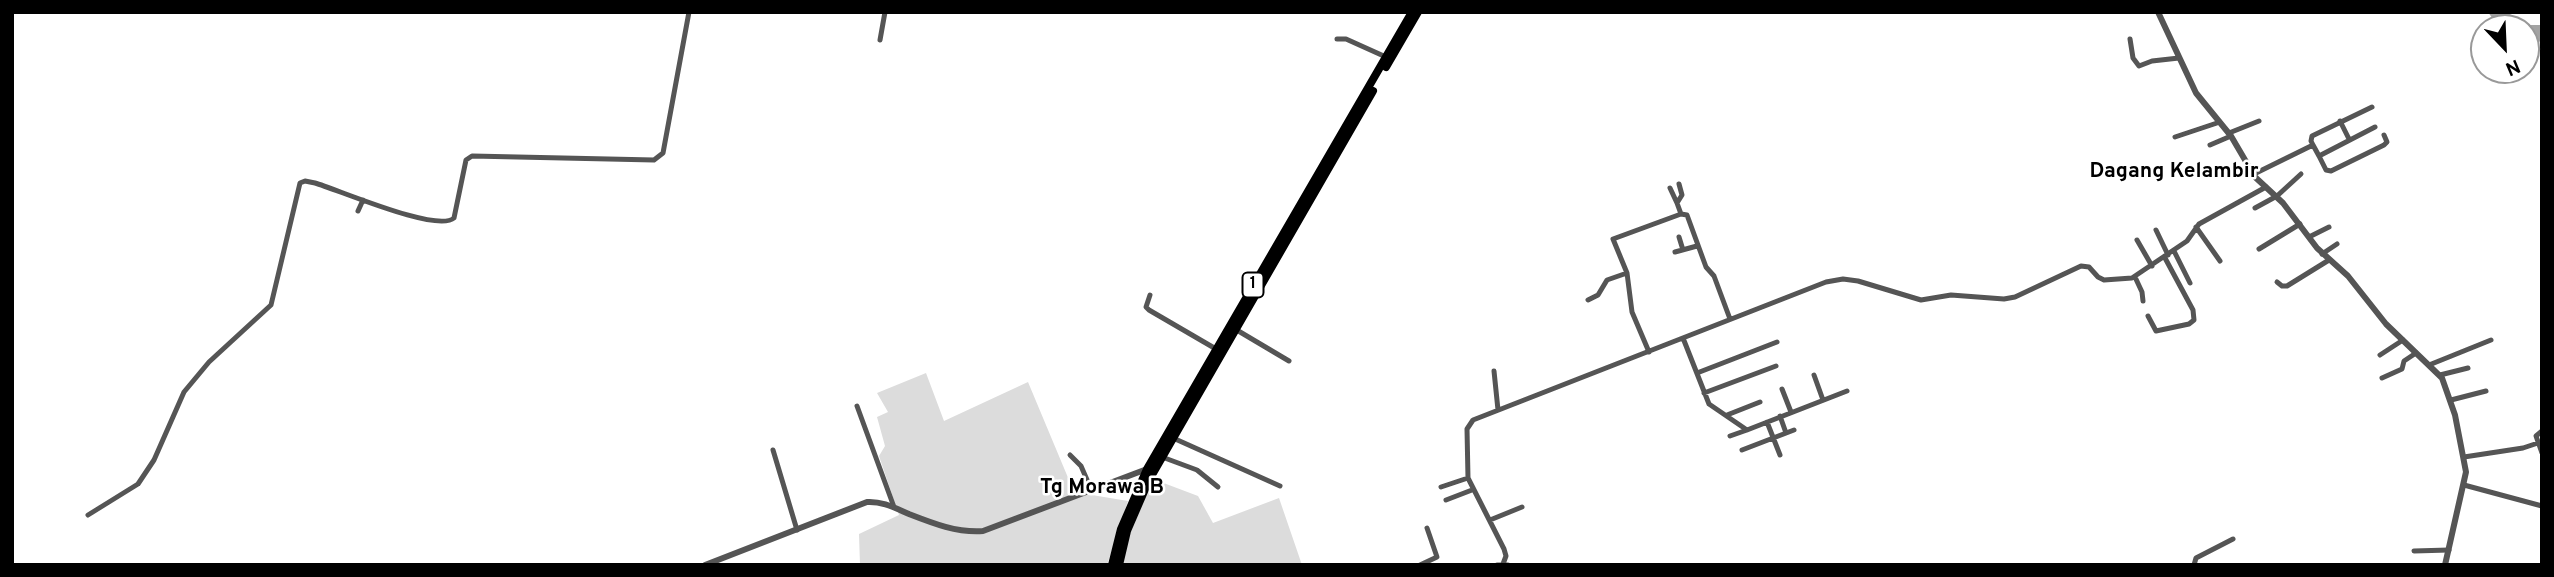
<!DOCTYPE html>
<style>
body{margin:0}
#map{position:relative;width:2554px;height:577px;overflow:hidden;background:#fff;font-family:Overpass,sans-serif}
canvas{display:block}
.frame{position:absolute;inset:0;border:14px solid #000;pointer-events:none}
.north{position:absolute;left:2470px;top:14px;width:70px;height:70px;box-sizing:border-box;background:#fff;border:2px solid #999;border-radius:50%;rotate:157deg;font-size:19px;font-weight:700;line-height:28px;text-align:center;color:#000}
.north::after{content:'';display:block;margin:auto;width:24px;height:32px;background:#000;clip-path:polygon(50% 0,100% 100%,50% 72%,0 100%)}
</style>
<div id="map">
<canvas width="2554" height="577"></canvas>
<div class="frame"></div>
<div class="north">N</div>
</div>
<script>
const ctx = document.querySelector('canvas').getContext('2d');
ctx.lineJoin = 'round';
function fillPath(path, color) {
  ctx.fillStyle = color;
  ctx.fill(path, 'evenodd');
}
function trace(path, color, width, dash) {
  ctx.strokeStyle = color;
  ctx.lineWidth = width;
  ctx.lineCap = dash ? 'butt' : 'round';
  ctx.setLineDash(dash || []);
  ctx.stroke(path);
}
function label(font, color, halo, rows, align = 'center') {
  ctx.font = font + ' Overpass,sans-serif';
  ctx.lineWidth = 5;
  ctx.setLineDash([]);
  ctx.textBaseline = 'middle';
  ctx.strokeStyle = halo;
  ctx.fillStyle = color;
  for (const [text, x, y, turn = 0] of rows) {
    ctx.save();
    ctx.translate(x, y);
    ctx.rotate((+turn || 0) * Math.PI / 180);
    ctx.textAlign = isNaN(turn) ? turn : align;
    if (halo) ctx.strokeText(text, 0, 0);
    ctx.fillText(text, 0, 0);
    ctx.restore();
  }
}
fillPath(new Path2D(`
 M926 373 944 421 1028 382 1074 492 1128 501 1107 565H860L859 534 899 515 879 456 885 446 877 417 888 412 877 393Z
 M1153 479 1198 496 1213 523 1279 498 1302 565H1121L1127 541Z`), '#dcdcdc');
fillPath(new Path2D(`
 M2488 12H2506L2530 25H2542V42L2529 40 2526 37V28C2508 28 2498 28 2488 12Z`), '#a3a3a3');
trace(new Path2D(`
 M1337 39H1346L1386 57
 M2130 39 2133 58 2139 66 2152 61 2179 58
 M880 40 885 12
 M2340 121 2349 139
 M2229 133 2259 121
 M2175 137 2220 122
 M2210 145 2231 136
 M2313 145 2311 141 2312 136 2372 107
 M2319 156 2326 170 2331 171 2384 145 2387 142 2384 135
 M2254 174 2313 145 2319 156 2375 127
 M1679 184 1682 195 1677 203 1681 214
 M1670 188 1677 203
 M2255 208 2277 196 2301 174
 M358 211 363 200
 M2196 227 2220 261
 M2156 230 2168 255
 M1679 237 1683 250
 M2309 237 2329 227
 M2137 240 2152 266
 M2259 249 2300 224
 M2174 251 2190 283
 M1675 252 1697 246
 M2322 254 2337 244
 M2135 277 2142 292 2143 301
 M2277 282 2282 286H2287L2329 260
 M1150 295 1146 307 1149 310 1216 349
 M1588 300 1598 295 1607 280 1627 273
 M2148 316 2156 331 2189 324 2194 320 2193 310 2165 258
 M1235 329 1289 361
 M1683 338 1709 404 1747 430 1847 391
 M1649 352 1632 312 1627 273 1613 239 1681 214 1687 215 1706 267 1714 276 1730 319
 M2380 355 2403 340
 M2429 365 2491 340
 M1494 371 1498 410
 M1697 373 1777 342
 M1814 375 1823 400
 M2440 375 2468 368
 M2382 378 2402 369 2404 361 2416 353
 M1782 389 1791 412
 M1704 393 1776 366
 M2451 400 2486 391
 M857 406 894 507
 M1727 415 1760 402
 M1780 416 1786 433
 M1767 422 1780 455
 M2542 431 2536 436 2542 453
 M1730 436 1747 430
 M1173 438 1280 486
 M773 450 797 530
 M1742 450 1794 430
 M1070 455 1081 466 1091 489
 M1162 457 1197 470 1218 487
 M2464 457 2523 448 2538 443
 M2464 485 2542 506
 M1441 487 1468 478
 M1446 500 1472 490
 M88 515 138 484 154 460 184 392 209 362 271 305 300 183 305 181 315 183C339 190 437 233 454 218L466 160 472 156 654 160 663 153 689 12
 M1490 520 1522 507
 M2414 551 2449 550
 M1503 564 1506 556 1504 549 1468 478 1467 429 1473 420 1826 282 1843 279 1858 281 1921 300 1951 295 2004 299 2015 297 2081 266 2089 267 2098 277 2104 280 2132 278 2187 241 2199 224 2266 187
 M1420 565 1437 557 1427 528
 M1497 565H1508
 M2194 565 2196 558 2233 539`), '#555', 5);
trace(new Path2D(`
 M2158 12 2196 93 2231 136 2255 177 2283 203 2317 248 2348 276 2386 324 2442 378 2455 415 2466 472 2445 565
 M705 565 867 502C882 501 895 508 909 514 932 523 957 533 983 531L1147 469`), '#555', 6);
trace(new Path2D(`
 M1386 67 1418 12
 M1112 565 1121 529 1147 469 1412 12
 M1119 565 1127 531 1149 480 1373 91`), '#000', 8);
for (const [x, y, w] of [
 [1253,285,21]
]) {
  const box = new Path2D();
  box.roundRect(x - w / 2, y - 12.5, w, 25, 5);
  ctx.fillStyle = '#fff';
  ctx.fill(box);
  trace(box, '#000', 2);
}
label('bold 16px', '#000', null, [
 ["1",1253,285]
]);
label('bold 21px', '#000', '#fff', [
 ["Dagang Kelambir",2174,173],
 ["Tg Morawa B",1102,489]
]);
</script>
